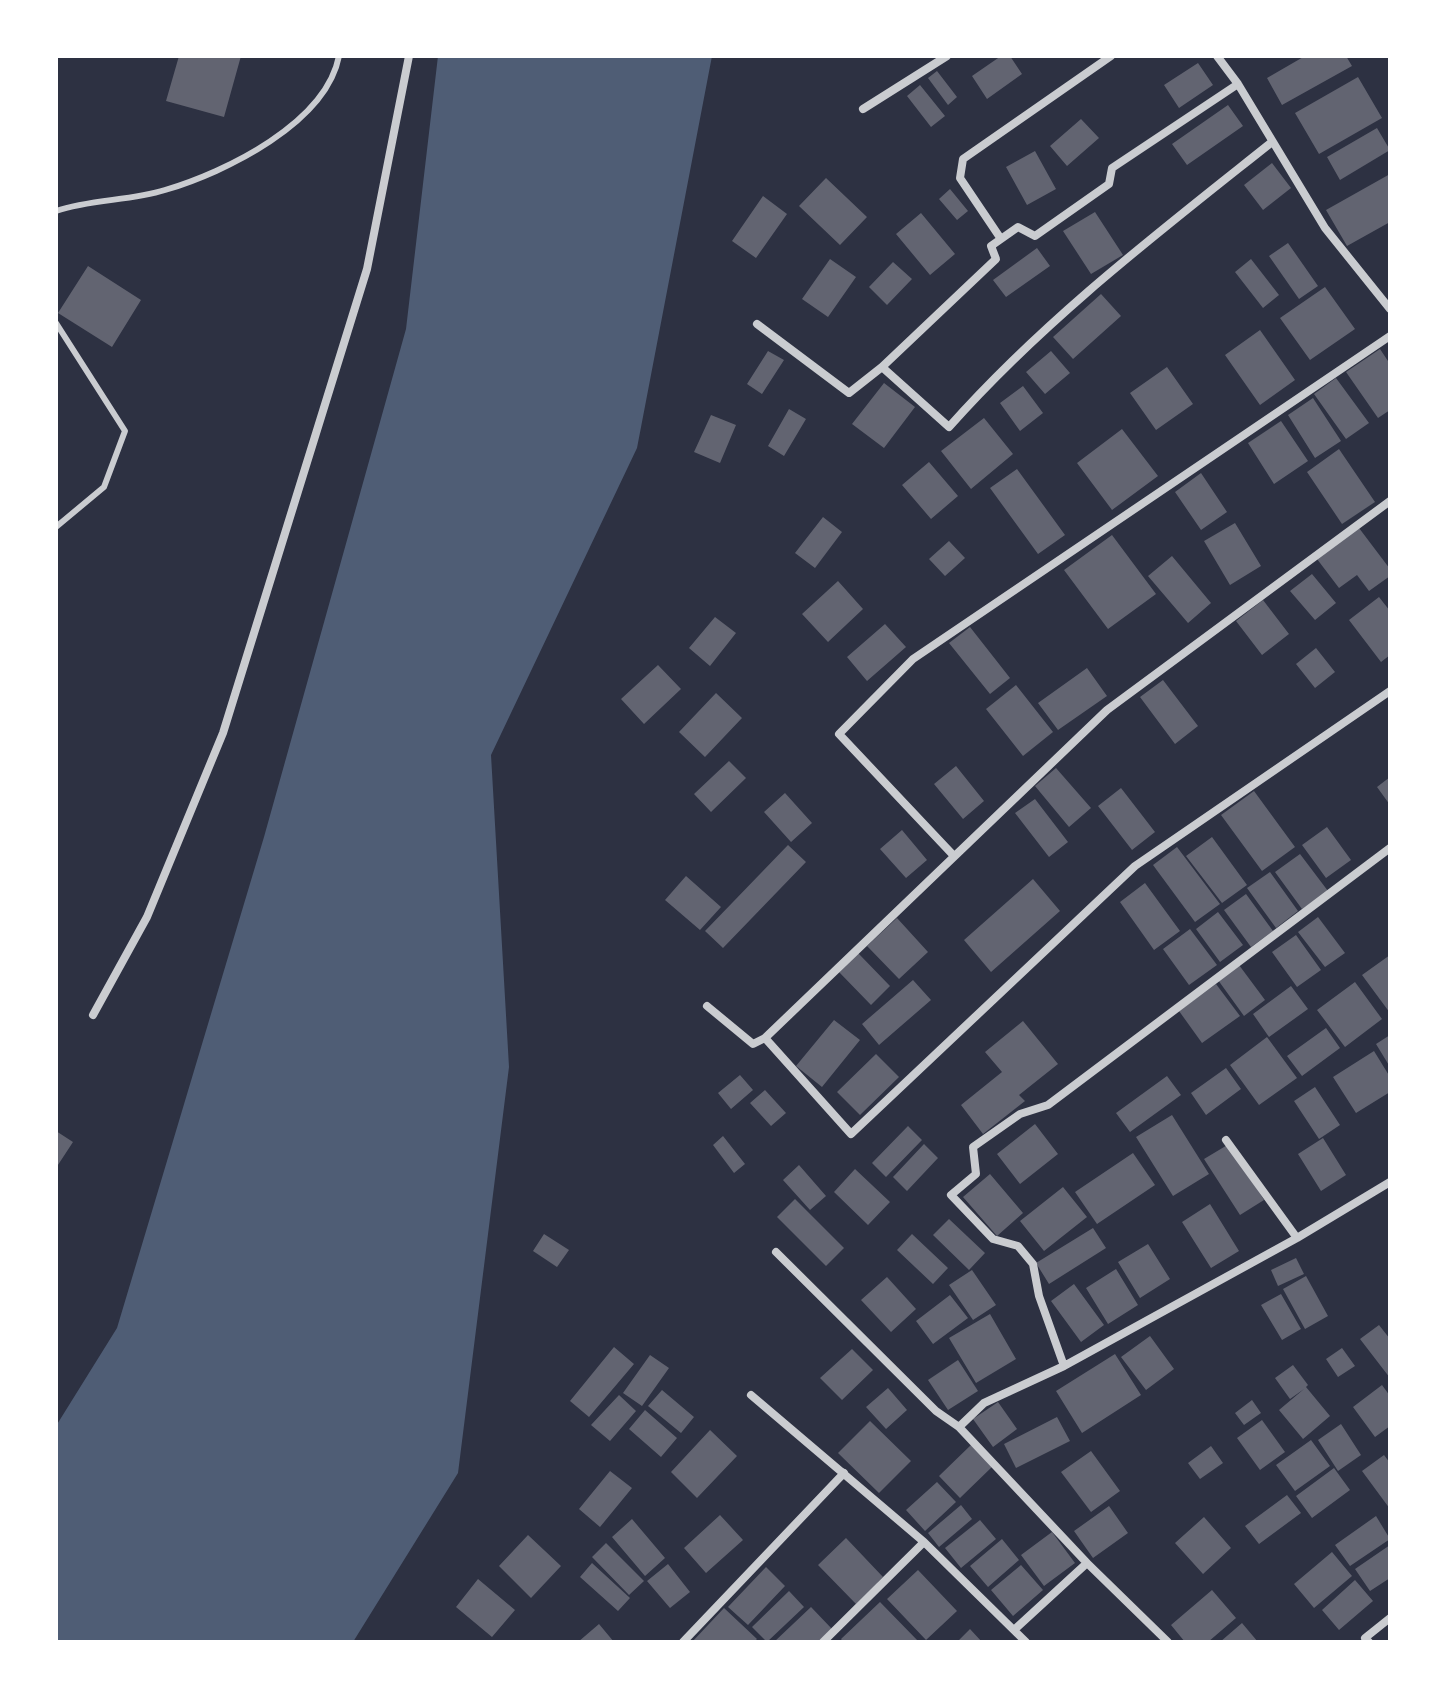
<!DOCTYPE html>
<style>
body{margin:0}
#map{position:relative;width:1446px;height:1698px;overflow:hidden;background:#2d3142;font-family:"Noto Sans",sans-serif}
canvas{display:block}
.frame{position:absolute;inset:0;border:58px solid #fff;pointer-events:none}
</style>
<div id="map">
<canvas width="1446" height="1698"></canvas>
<div class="frame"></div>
</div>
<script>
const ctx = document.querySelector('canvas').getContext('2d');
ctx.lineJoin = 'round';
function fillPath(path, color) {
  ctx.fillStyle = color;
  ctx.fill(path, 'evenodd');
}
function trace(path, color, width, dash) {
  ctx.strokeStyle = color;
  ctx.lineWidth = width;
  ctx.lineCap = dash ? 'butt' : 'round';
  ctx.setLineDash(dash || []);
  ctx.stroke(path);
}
fillPath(new Path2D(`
 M438 56H712L637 448 491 755 509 1067 458 1473 353 1642H56V1426L117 1328 264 837 406 329Z`), '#4f5d75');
fillPath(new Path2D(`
 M179 56H241L224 117 166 101Z
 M1001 56H1010L1022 74 987 99 972 76Z
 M1305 56H1346L1352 66 1282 105 1267 78Z
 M1198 63 1213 85 1179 108 1164 85Z
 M937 71 957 97 948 105 928 78Z
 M1358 77 1382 118 1319 154 1295 113Z
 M920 85 945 116 931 127 907 96Z
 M1228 105 1243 126 1187 165 1172 144Z
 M1081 119 1099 138 1067 166 1050 146Z
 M1377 128 1390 150 1340 180 1327 157Z
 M1035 151 1056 189 1027 205 1006 167Z
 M1272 163 1291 188 1263 210 1244 185Z
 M1390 174V222L1347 246 1326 210Z
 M826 178 867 217 840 245 799 206Z
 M950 189 968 211 957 220 939 199Z
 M763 196 787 214 756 258 732 241Z
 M1095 212 1123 255 1091 274 1063 231Z
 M921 213 955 254 930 275 896 234Z
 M1288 243 1318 286 1299 299 1269 256Z
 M1037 248 1050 266 1006 297 993 280Z
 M830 259 856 277 828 317 802 299Z
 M1251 259 1279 295 1263 308 1235 272Z
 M893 262 912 279 887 305 869 287Z
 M88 266 141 300 112 347 58 313Z
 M1325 287 1355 329 1310 360 1280 318Z
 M1101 294 1121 316 1073 359 1053 337Z
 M1260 330 1295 380 1260 405 1225 355Z
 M1380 349 1390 364V410L1378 418 1346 372Z
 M768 351 784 360 762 394 747 384Z
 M1051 351 1070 373 1045 394 1026 372Z
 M1167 367 1193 404 1156 430 1130 393Z
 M1336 378 1369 423 1346 439 1314 394Z
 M884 383 915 407 884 448 852 424Z
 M1023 386 1043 413 1020 431 1000 403Z
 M1313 398 1341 441 1315 458 1288 415Z
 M789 409 806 419 784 456 768 446Z
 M711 415 736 425 720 463 694 452Z
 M984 418 1013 454 971 489 941 451Z
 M1281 421 1308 461 1274 484 1248 443Z
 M1122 429 1158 476 1112 510 1077 463Z
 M1339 449 1375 502 1342 524 1307 472Z
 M929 462 958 496 931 519 902 485Z
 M1017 469 1065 535 1038 554 990 488Z
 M1201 473 1227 512 1201 530 1175 492Z
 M823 517 842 532 815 568 795 553Z
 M1235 523 1261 566 1230 585 1204 541Z
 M1359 528 1390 569V576L1369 591 1357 575 1339 588 1317 559Z
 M1112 535 1156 594 1108 629 1064 570Z
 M949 541 965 558 945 576 929 559Z
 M1172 556 1211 603 1188 623 1148 576Z
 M1312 574 1336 603 1315 620 1290 591Z
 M838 581 863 609 828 642 802 614Z
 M1379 597 1390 611V655L1381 662 1349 620Z
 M1263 600 1289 634 1262 655 1236 621Z
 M715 617 736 633 710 666 689 648Z
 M885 624 906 647 867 681 847 657Z
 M970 627 1010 678 990 694 949 643Z
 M1316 648 1335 672 1315 688 1296 664Z
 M658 665 681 689 644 724 621 699Z
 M1087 668 1107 696 1058 730 1038 703Z
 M1163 680 1198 726 1175 744 1140 697Z
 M1016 685 1053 732 1023 756 986 709Z
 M716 693 742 718 705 757 679 732Z
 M729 761 746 778 711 812 694 794Z
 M956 766 984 801 963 819 934 784Z
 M1056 768 1091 808 1069 827 1035 786Z
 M1390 777V805L1377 787Z
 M1121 788 1155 832 1132 850 1098 806Z
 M1254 791 1295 847 1262 871 1221 815Z
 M785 793 812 823 791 842 764 812Z
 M1035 799 1068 842 1049 857 1015 813Z
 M1327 827 1351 860 1326 878 1302 845Z
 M902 830 927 860 906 878 880 849Z
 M1212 837 1247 885 1222 903 1186 856Z
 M788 845 806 862 723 948 705 931Z
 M1177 847 1220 904 1195 922 1153 865Z
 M1300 854 1328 891 1302 909 1275 872Z
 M1270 872 1298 911 1276 928 1247 888Z
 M686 876 721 907 700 930 665 900Z
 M1033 879 1060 911 991 972 964 940Z
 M1145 883 1180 931 1154 950 1120 902Z
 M1246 894 1273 931 1251 947 1224 910Z
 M1218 912 1243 945 1220 962 1196 929Z
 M1318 917 1345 953 1325 967 1298 932Z
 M897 918 928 952 899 979 867 946Z
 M1190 929 1217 965 1189 985 1163 949Z
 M1296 935 1321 970 1297 987 1272 952Z
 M858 953 890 986 871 1005 838 971Z
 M1390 955V1013L1362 975Z
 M1239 965 1265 1000 1244 1016 1218 980Z
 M913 980 931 1000 879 1045 862 1024Z
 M1355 982 1382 1019 1345 1047 1317 1010Z
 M1216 984 1240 1016 1202 1043 1179 1011Z
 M1291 986 1308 1009 1269 1037 1253 1014Z
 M834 1020 860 1040 822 1087 796 1066Z
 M1023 1021 1058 1064 1019 1095 1025 1101 983 1134 961 1105 1002 1072 985 1052Z
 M1326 1028 1340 1048 1302 1076 1287 1056Z
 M1390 1035V1067L1376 1044Z
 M1267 1037 1297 1078 1259 1105 1230 1065Z
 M1374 1051 1390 1077V1092L1356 1113 1333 1077Z
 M876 1054 899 1077 860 1115 837 1092Z
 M1226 1068 1241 1089 1206 1115 1191 1093Z
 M740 1075 753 1090 731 1109 718 1093Z
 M1167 1076 1181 1095 1130 1132 1116 1113Z
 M1315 1087 1340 1125 1319 1139 1294 1101Z
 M765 1090 786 1113 771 1126 750 1103Z
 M1172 1115 1209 1174 1173 1196 1136 1137Z
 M1035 1124 1058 1154 1020 1184 997 1154Z
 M908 1126 922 1140 886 1177 872 1163Z
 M56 1131 73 1142 56 1168Z
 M723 1136 745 1164 734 1173 713 1145Z
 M1323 1138 1346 1175 1321 1191 1298 1154Z
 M924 1144 938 1158 907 1191 893 1177Z
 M1229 1144 1264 1200 1240 1215 1204 1159Z
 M1133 1153 1155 1185 1097 1224 1075 1192Z
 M799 1165 826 1196 810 1210 783 1180Z
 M855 1169 890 1202 868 1225 834 1192Z
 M990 1174 1023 1213 997 1236 963 1197Z
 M1063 1187 1087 1217 1044 1251 1020 1221Z
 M795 1199 844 1248 826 1266 777 1217Z
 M1210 1204 1239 1251 1211 1268 1182 1222Z
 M949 1219 985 1253 969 1270 933 1235Z
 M1093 1228 1106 1248 1049 1284 1036 1263Z
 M544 1234 569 1250 557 1267 533 1251Z
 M912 1234 948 1268 933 1284 897 1250Z
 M1148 1244 1170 1279 1140 1298 1118 1262Z
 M1296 1258 1304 1274 1278 1286 1271 1270Z
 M1116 1269 1138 1305 1108 1324 1086 1288Z
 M972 1270 996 1305 973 1320 949 1285Z
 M1306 1276 1328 1316 1305 1329 1283 1289Z
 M887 1277 916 1309 891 1332 861 1300Z
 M1074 1284 1104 1325 1081 1342 1051 1301Z
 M1281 1294 1301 1329 1282 1340 1261 1305Z
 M950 1295 968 1318 933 1344 916 1321Z
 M990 1314 1016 1359 976 1383 949 1338Z
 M1379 1325 1390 1339V1378L1360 1339Z
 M1150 1336 1174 1369 1146 1390 1121 1357Z
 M614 1347 634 1364 589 1417 570 1401Z
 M1342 1348 1355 1366 1338 1377 1326 1359Z
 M852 1349 873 1370 842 1400 820 1378Z
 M1115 1354 1141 1395 1082 1433 1056 1391Z
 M650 1355 669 1368 642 1406 623 1393Z
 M958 1360 978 1391 948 1410 928 1380Z
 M1293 1365 1308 1385 1306 1387 1330 1416 1303 1439 1279 1410 1304 1389 1290 1399 1275 1378Z
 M1382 1385 1390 1396V1426L1375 1437 1353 1407Z
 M888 1388 907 1410 886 1429 866 1407Z
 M662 1390 694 1417 681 1433 648 1406Z
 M619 1395 636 1411 610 1441 591 1425Z
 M1252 1400 1261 1413 1244 1425 1235 1413Z
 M998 1402 1017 1429 993 1447 973 1419Z
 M645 1410 677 1438 661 1457 629 1429Z
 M1057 1417 1070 1441 1016 1468 1004 1444Z
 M1262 1420 1285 1452 1260 1470 1237 1438Z
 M870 1421 911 1461 879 1493 838 1453Z
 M1341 1424 1361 1455 1338 1471 1318 1440Z
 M710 1430 737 1456 697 1498 671 1472Z
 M1311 1440 1330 1466 1295 1491 1276 1465Z
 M973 1443 994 1465 960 1498 939 1476Z
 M1211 1446 1223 1463 1200 1479 1188 1463Z
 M1091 1451 1120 1491 1091 1512 1061 1472Z
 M1384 1455 1390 1463V1509L1362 1471Z
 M1334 1468 1350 1490 1312 1518 1296 1496Z
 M610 1471 632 1488 600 1527 579 1509Z
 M937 1482 956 1502 925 1531 906 1510Z
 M1287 1495 1301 1513 1259 1544 1245 1526Z
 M961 1505 972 1519 939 1547 928 1533Z
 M1109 1506 1128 1533 1093 1558 1074 1531Z
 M720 1515 743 1540 706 1573 684 1548Z
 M1376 1516 1390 1539 1350 1566 1335 1545Z
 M1204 1517 1231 1548 1203 1574 1175 1543Z
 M632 1519 665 1558 645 1576 612 1537Z
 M980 1520 996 1539 961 1568 945 1548Z
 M1052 1532 1075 1563 1044 1586 1021 1555Z
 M528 1535 561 1566 531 1598 499 1566Z
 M846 1538 883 1577 856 1604 818 1565Z
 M1002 1539 1019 1560 988 1587 970 1566Z
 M606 1543 644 1581 629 1595 592 1557Z
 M1390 1545V1578L1370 1591 1355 1569Z
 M1332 1552 1352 1576 1314 1608 1294 1584Z
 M592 1563 630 1598 618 1611 580 1577Z
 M668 1564 690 1592 670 1608 647 1581Z
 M1021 1565 1043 1590 1013 1616 991 1590Z
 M766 1567 785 1586 748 1625 728 1607Z
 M918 1570 957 1611 926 1640 887 1599Z
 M478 1579 515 1610 492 1637 456 1607Z
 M1355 1580 1373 1601 1339 1630 1322 1610Z
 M1212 1590 1236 1618 1208 1642H1185L1171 1625Z
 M789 1591 804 1607 767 1642 752 1627Z
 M880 1602 919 1642H843L841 1639Z
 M811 1607 832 1629 818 1642H774Z
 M724 1608 757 1639 754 1642H692Z
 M1242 1623 1258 1642H1220Z
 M599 1624 614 1642H578Z
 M970 1629 982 1642H957Z`), '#626471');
trace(new Path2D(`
 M56 211C91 199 130 201 165 190 226 172 326 123 339 56
 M56 323 125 431 104 487 56 527`), '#caccd0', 6);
trace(new Path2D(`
 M1217 56 1238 84 1325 228 1390 309
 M863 109 947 56
 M1001 239 960 178 963 159 1111 56
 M757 324 849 393 882 367 996 259 991 246 1018 227 1035 236 1109 184 1112 168 1238 84
 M882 367 949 427C1045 319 1159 232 1272 142
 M954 856 839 734 913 659 1390 336
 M707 1006 753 1044 765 1038 1107 710 1390 501
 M93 1015 147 917 223 733 367 269 409 56
 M765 1038 851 1134 1135 866 1390 691
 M1226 1140 1297 1238
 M776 1252 936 1411 959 1427 1087 1563 1168 1642
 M1064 1366 1039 1296 1033 1264 1018 1246 993 1239 951 1195 976 1174 973 1147 1020 1114 1048 1105 1390 848
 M751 1395 924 1542 1026 1642
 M959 1427 984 1403 1064 1366 1297 1238 1390 1182
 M1014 1630 1087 1563
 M683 1642 844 1473
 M823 1642 924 1542
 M1369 1642 1365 1638 1390 1618`), '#caccd0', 8);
</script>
